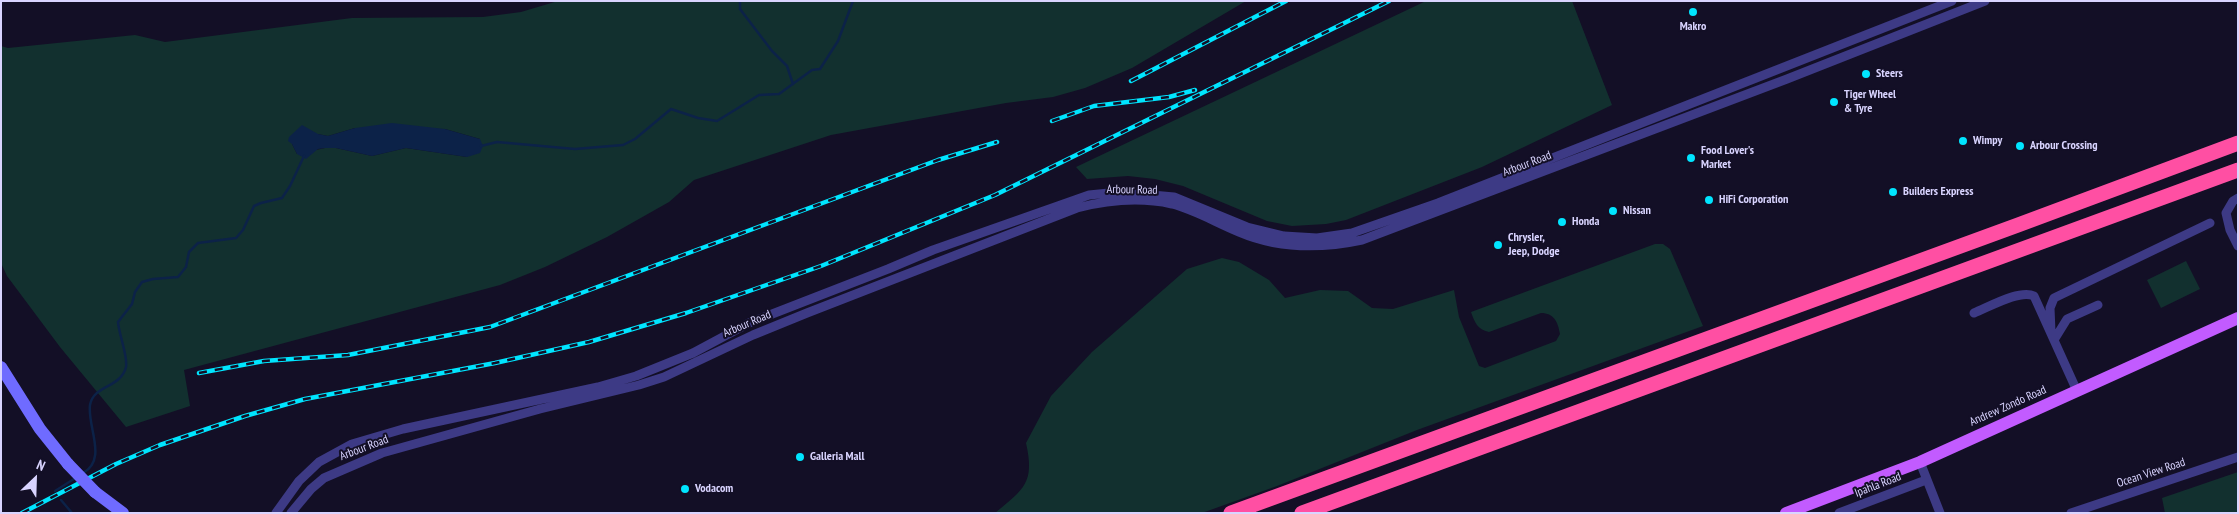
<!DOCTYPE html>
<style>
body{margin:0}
#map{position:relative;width:2239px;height:514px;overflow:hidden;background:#130f26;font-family:"PT Sans Narrow",sans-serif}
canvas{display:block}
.frame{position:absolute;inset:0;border:2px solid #d9d4ff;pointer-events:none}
.north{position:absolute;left:10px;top:454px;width:50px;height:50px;-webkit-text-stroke:4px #130f26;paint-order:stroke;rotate:24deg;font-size:14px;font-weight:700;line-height:20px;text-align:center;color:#d9d4ff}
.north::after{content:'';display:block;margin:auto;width:18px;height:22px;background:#d9d4ff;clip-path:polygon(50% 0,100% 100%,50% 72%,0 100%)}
</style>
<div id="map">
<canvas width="2239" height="514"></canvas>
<div class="frame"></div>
<div class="north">N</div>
</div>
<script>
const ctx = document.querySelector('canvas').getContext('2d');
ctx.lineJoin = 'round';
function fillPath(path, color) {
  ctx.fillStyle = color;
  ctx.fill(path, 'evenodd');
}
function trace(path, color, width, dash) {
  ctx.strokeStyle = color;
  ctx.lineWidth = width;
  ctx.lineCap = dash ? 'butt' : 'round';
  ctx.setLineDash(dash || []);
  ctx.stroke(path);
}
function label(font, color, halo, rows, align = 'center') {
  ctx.font = font + ' "PT Sans Narrow",sans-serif';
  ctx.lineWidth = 4;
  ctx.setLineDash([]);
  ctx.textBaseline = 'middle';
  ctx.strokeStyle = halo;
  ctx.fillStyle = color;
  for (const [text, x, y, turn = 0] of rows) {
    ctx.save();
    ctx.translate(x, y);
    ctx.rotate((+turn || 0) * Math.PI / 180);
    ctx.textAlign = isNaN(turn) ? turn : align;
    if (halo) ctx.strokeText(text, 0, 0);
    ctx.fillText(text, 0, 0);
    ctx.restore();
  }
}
fillPath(new Path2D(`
 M558 1H1246L1132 68 1085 88 1053 97 1006 103 831 135 694 180 669 202 607 237 545 267 500 285 184 370 190 406 126 427 60 347 7 276 1 263V46L8 48 135 35 165 42 352 18 483 17 521 12ZM355 128 445 129 480 139 467 157 406 148 372 156 336 148H325L297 154 292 144 318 134 328 136Z
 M1426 1H1572L1612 105 1482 167 1346 220 1326 224 1292 226 1267 221 1183 186 1155 179 1128 176 1087 179 1076 167Z
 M1655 244H1663L1670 249 1703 326 1417 430 1277 486 1202 513H995C1024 489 1035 483 1026 443L1051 396 1092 352 1187 269 1222 258 1239 262 1269 280 1285 298 1320 290 1348 291 1372 308 1393 309 1454 290 1459 317 1479 366 1485 368 1556 341 1560 334C1558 322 1554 313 1541 313L1489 332C1477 329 1475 323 1471 312Z
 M2186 261 2200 289 2161 308 2147 280Z
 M2238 472V513H2165L2162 498Z`), '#12302f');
fillPath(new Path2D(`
 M392 123 445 129 480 139 483 146 480 153 467 157 406 148 372 156 336 148H325L318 149 306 159 297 154 292 144 288 141 289 137 302 125 318 134 328 136 355 128Z`), '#0c2248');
trace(new Path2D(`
 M740 1V9L772 51 787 66 793 84
 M481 146 497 142 575 149 623 145 635 139 671 109 698 118 717 121 759 95 779 94 812 70 820 69 838 41 853 1
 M83 473C108 459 87 427 90 405 93 385 121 388 126 367 128 356 119 335 118 322L132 304 135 292 142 282 153 279 178 277 186 267 189 252 198 243 236 238 243 230 254 206 261 203 282 198 290 186 304 156
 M55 491 77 477
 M61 500 72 513`), '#0c2248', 2.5);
trace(new Path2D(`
 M2238 198 2233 201 2226 213 2230 230 2238 246
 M1974 313C1989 307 2020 289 2034 296L2077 391
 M2051 332 2050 308 2054 298 2210 223
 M2054 340 2067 319 2098 305
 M1920 462 1940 513
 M276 513 299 481 319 462 352 444 403 429 598 387 636 376 693 353 749 323 888 269 933 250 1089 195 1119 192 1174 197 1247 227 1284 236 1317 238 1352 233 1438 203 1952 1
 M291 513 311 489 324 478 382 453 540 409 639 385 664 377 753 335 807 313 1077 208C1108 200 1140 197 1172 204 1195 210 1217 223 1239 232 1279 249 1320 249 1362 240L1787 79 1985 1
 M1839 513 1926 480
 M2071 513 2238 457`), '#3d3a85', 9);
trace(new Path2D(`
 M1 367 40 429 68 464
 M95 492 123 513`), '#6f6bff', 12);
trace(new Path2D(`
 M1786 513 1920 462 2238 318`), '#c25bff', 12);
trace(new Path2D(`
 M1231 513 2018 225 2238 143
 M1302 513 2238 170`), '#ff4fa3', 15);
const rail = new Path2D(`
 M1131 81 1286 1
 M1052 121 1094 106 1169 97 1195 90
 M199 373 264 361 348 355 490 327 938 160 997 142
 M22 513 116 464 160 445 245 416 305 399 495 363 589 342 686 313 821 266 995 195 1389 1`);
trace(rail, '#00e5ff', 4.5);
trace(rail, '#130f26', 2.5, [8]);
trace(new Path2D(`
 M68 464 95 492`), '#6f6bff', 12);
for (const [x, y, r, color] of [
 [1693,12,5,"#00e5ff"],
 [1866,74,5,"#00e5ff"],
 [1834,102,5,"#00e5ff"],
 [1963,141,5,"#00e5ff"],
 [2020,146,5,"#00e5ff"],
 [1691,158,5,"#00e5ff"],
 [1893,192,5,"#00e5ff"],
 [1709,200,5,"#00e5ff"],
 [1613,211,5,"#00e5ff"],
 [1562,222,5,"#00e5ff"],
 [1498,245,5,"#00e5ff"],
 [800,457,5,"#00e5ff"],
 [685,489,5,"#00e5ff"]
]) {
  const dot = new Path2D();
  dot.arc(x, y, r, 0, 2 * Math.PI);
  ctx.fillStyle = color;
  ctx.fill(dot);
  trace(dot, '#130f26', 2);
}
label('bold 12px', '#d9d4ff', '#130f26', [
 ["Makro",1693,27,"center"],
 ["Steers",1876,74],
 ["Tiger Wheel",1844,95],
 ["& Tyre",1844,109],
 ["Wimpy",1973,141],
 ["Arbour Crossing",2030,146],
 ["Food Lover's",1701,151],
 ["Market",1701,165],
 ["Builders Express",1903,192],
 ["HiFi Corporation",1719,200],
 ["Nissan",1623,211],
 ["Honda",1572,222],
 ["Chrysler,",1508,238],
 ["Jeep, Dodge",1508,252],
 ["Galleria Mall",810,457],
 ["Vodacom",695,489]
], 'left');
label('12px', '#d9d4ff', '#130f26', [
 ["Arbour Road",1527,164,-21],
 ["Arbour Road",1132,190,1],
 ["Arbour Road",747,324,-23],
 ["Andrew Zondo Road",2008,406,-24],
 ["Arbour Road",364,448,-21],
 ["Ocean View Road",2151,473,-18],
 ["Ipahla Road",1878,485,-21]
]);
</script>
